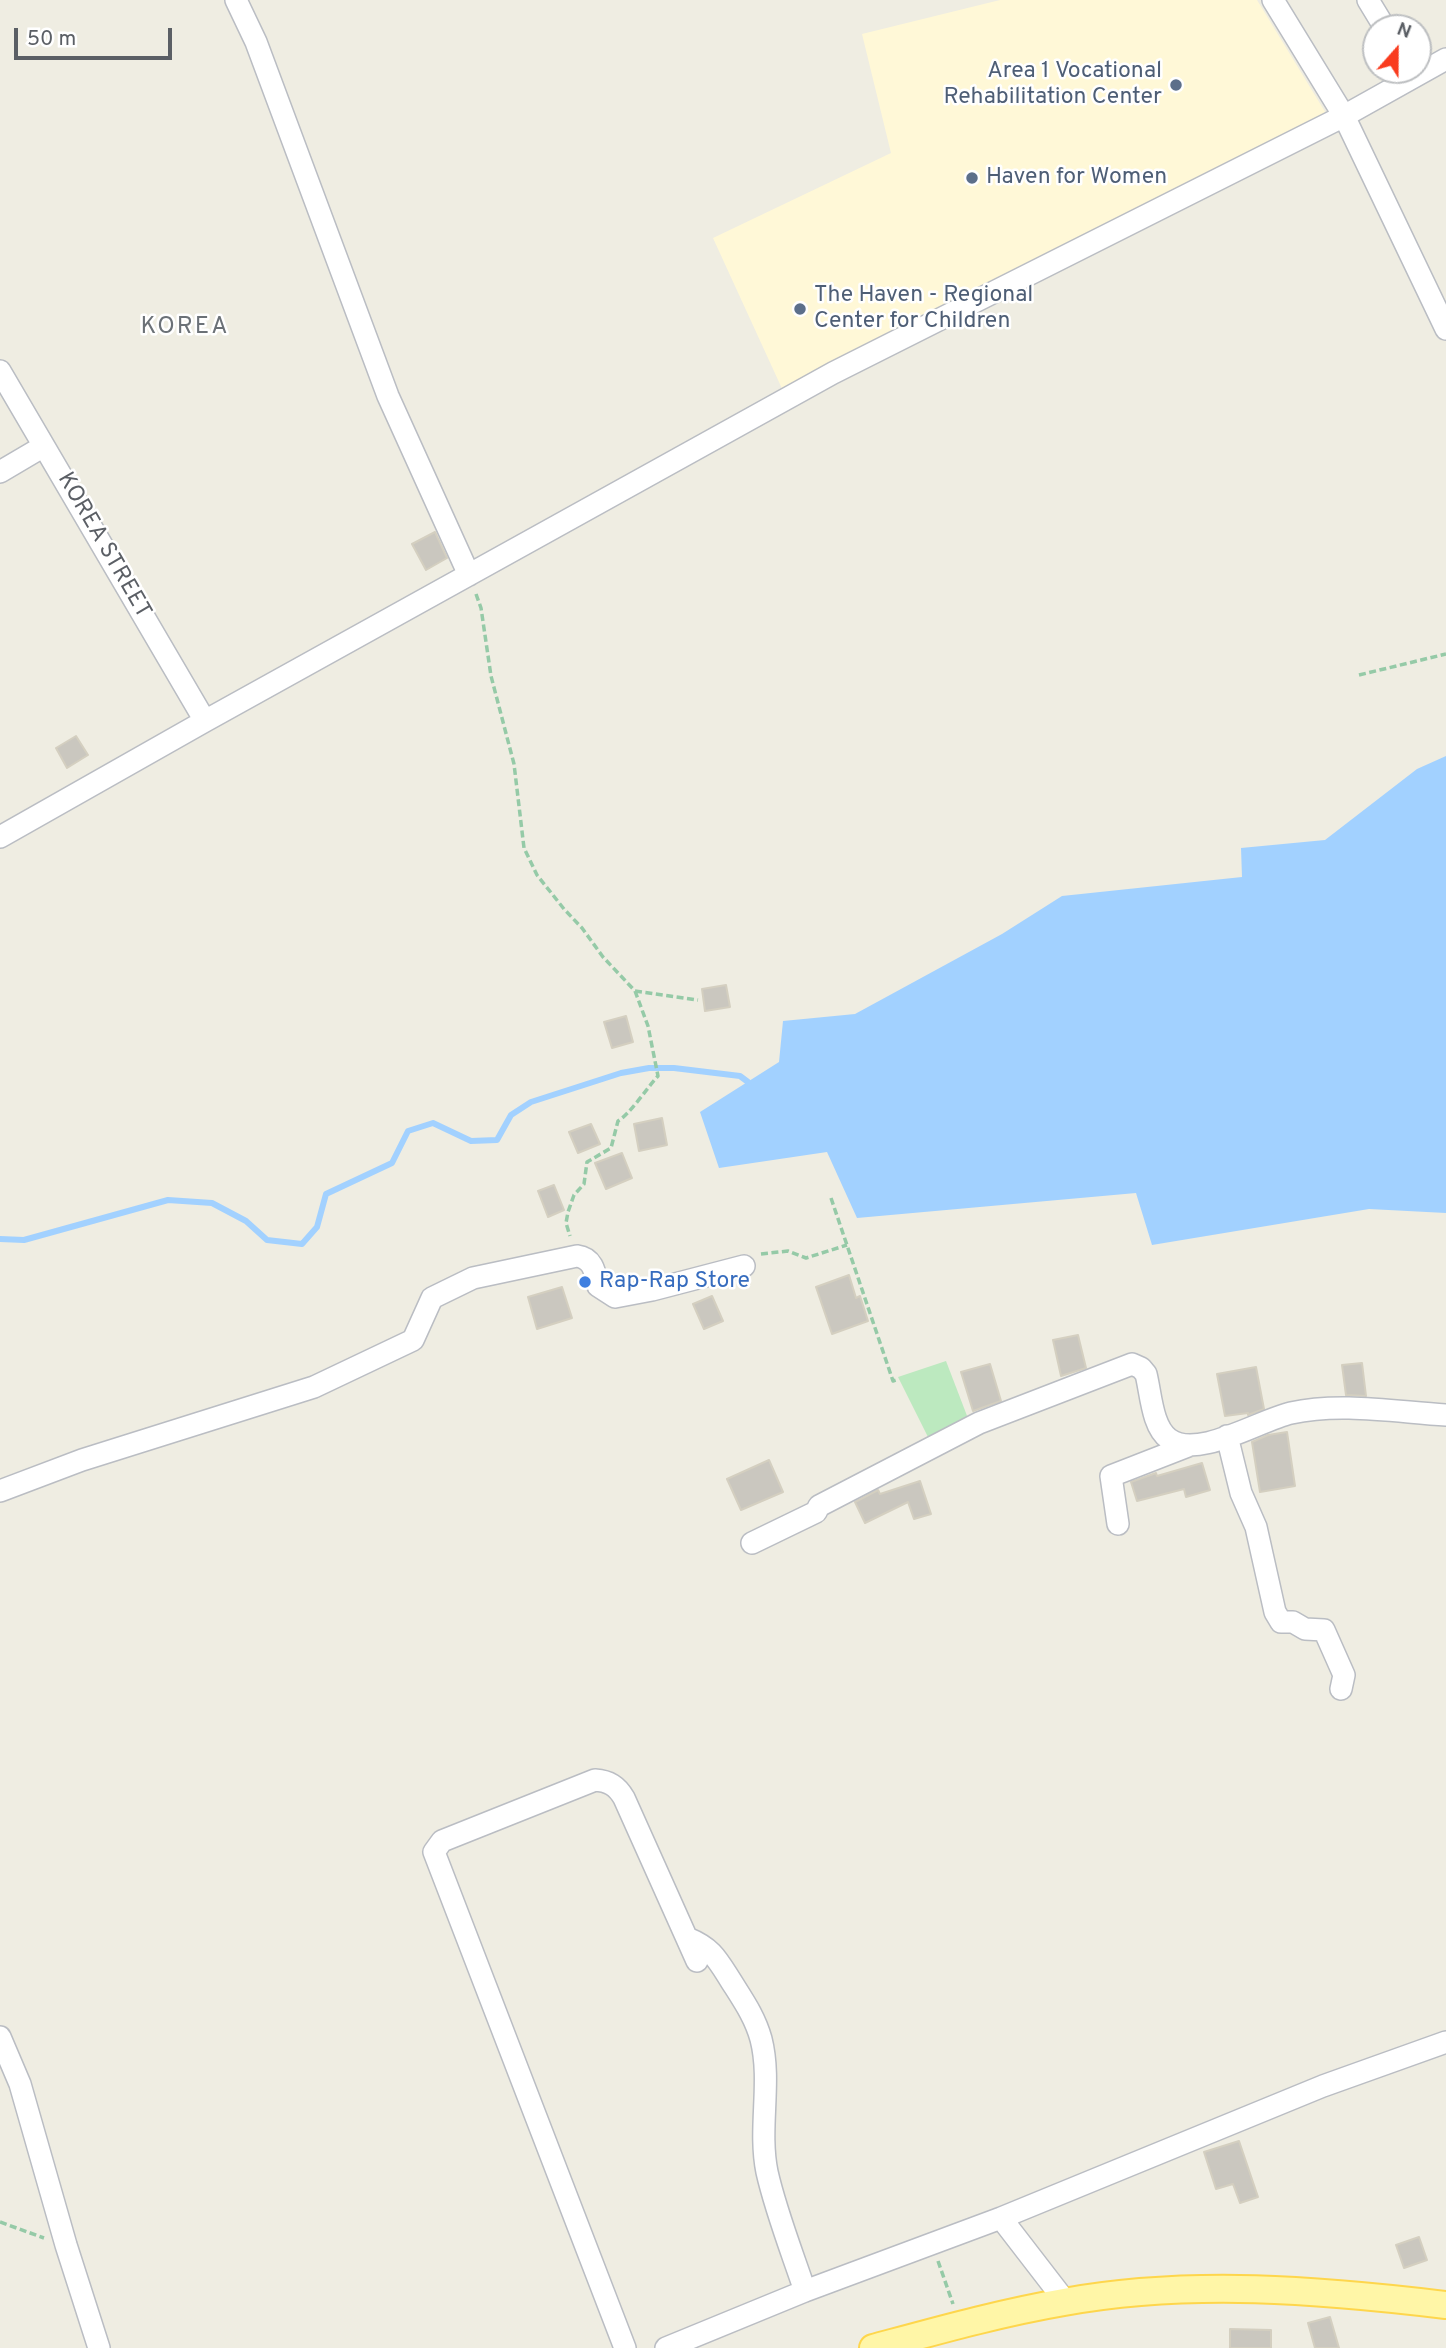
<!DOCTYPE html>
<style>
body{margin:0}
#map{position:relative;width:1446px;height:2348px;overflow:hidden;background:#efede2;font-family:Overpass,sans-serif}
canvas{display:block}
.north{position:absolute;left:1362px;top:14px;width:70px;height:70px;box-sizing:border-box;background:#fff;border:2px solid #bdbfc1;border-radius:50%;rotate:21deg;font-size:19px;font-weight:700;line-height:28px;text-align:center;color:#5b5f65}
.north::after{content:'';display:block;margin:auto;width:24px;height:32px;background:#f93b1e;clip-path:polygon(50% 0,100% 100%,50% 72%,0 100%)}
.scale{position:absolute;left:14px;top:28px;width:158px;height:32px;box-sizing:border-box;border:4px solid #5b5f65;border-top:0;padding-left:9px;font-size:21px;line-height:24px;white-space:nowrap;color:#5b5f65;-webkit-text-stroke:5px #fff;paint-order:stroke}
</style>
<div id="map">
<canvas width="1446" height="2348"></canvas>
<div class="north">N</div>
<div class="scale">50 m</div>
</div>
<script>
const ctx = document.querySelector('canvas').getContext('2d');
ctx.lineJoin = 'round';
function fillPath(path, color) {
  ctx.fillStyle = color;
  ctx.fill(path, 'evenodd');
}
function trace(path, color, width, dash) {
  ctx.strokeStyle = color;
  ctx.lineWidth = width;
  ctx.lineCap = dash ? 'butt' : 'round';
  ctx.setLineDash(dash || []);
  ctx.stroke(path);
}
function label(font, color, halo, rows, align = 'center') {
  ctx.font = font + ' Overpass,sans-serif';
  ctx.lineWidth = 5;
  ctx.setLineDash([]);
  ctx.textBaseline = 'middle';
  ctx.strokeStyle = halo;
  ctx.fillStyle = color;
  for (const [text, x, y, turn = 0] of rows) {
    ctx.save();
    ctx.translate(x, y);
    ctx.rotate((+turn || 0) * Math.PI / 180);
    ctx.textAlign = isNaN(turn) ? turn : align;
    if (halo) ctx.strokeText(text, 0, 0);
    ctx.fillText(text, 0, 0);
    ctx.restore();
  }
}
fillPath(new Path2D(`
 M1000 0H1257L1327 115 784 393 713 238 891 153 862 34Z`), '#fff8d7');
fillPath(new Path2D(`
 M946 1361 974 1434 936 1453 898 1377Z`), '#bce9bf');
fillPath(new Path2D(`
 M1446 756V1213L1369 1209 1152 1245 1136 1193 857 1218 827 1152 719 1168 700 1112 779 1062 783 1021 855 1014 1002 934 1062 896 1242 877 1241 848 1325 840 1417 769Z`), '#a2d1ff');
trace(new Path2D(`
 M0 1239 24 1240 168 1200 212 1203 246 1221 267 1240 302 1244 317 1227 326 1194 392 1163 408 1131 433 1123 471 1141 497 1140 511 1115 531 1102 621 1073 649 1068H674L740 1076 748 1082`), '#a2d1ff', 6);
const building = new Path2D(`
 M435 532 447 558 426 570 412 544Z
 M76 736 88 755 67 768 56 748Z
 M726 985 730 1007 705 1011 702 989Z
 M626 1016 633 1042 612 1048 604 1022Z
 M662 1118 667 1145 639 1151 634 1124Z
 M591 1124 600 1144 578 1153 569 1132Z
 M622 1153 632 1178 606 1189 595 1163Z
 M554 1185 564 1210 548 1217 538 1191Z
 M849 1275 856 1298 860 1296 868 1321 832 1334 816 1287Z
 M562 1287 572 1318 537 1329 528 1297Z
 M712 1296 723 1321 704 1329 693 1304Z
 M1078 1335 1086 1368 1061 1376 1053 1340Z
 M1362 1363 1366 1396 1346 1395 1342 1365Z
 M990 1364 1001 1401 973 1411 961 1372Z
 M1256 1367 1264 1409 1248 1415V1413L1225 1416 1217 1374Z
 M1287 1432 1295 1486 1260 1492 1252 1442 1268 1435Z
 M769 1460 783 1492 741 1510 727 1479Z
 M1202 1463 1210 1490 1186 1497 1184 1489 1137 1501 1131 1482 1156 1473 1157 1476Z
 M920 1481 931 1514 914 1519 908 1502 865 1523 855 1502 878 1490 880 1494Z
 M1239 2141 1258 2197 1240 2203 1233 2184 1216 2189 1204 2152Z
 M1419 2237 1427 2260 1404 2268 1396 2245Z
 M1330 2317 1339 2348H1315L1308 2323Z
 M1230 2329 1271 2330V2348H1230Z`);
fillPath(building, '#cac7bf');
trace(building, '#d4cfc0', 2);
const minor = new Path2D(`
 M236 0 256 42 388 396 469 575
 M1273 0 1344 116 1446 329
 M1368 0 1385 28
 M0 371 205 721
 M0 472 44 446
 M0 837 205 721 833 373 1344 116 1446 59
 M1227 1436 1241 1493 1256 1527 1275 1612 1281 1622H1293L1305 1629 1324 1630 1344 1675 1341 1689
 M0 1491 82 1460 314 1387 413 1340 432 1298 473 1278 577 1256C593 1258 595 1272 598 1286L615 1297 652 1290 744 1266
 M1118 1524 1111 1476 1188 1446
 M752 1543 816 1512 819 1506 979 1423 1132 1364 1141 1368 1146 1374C1151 1394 1152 1427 1169 1439 1197 1460 1260 1420 1291 1413 1340 1402 1396 1412 1446 1415
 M687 1938C712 1948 717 1959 731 1981 743 2000 755 2017 761 2039 772 2082 758 2128 767 2172 776 2212 792 2252 805 2291
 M0 2037 20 2084 66 2245 99 2348
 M1001 2218 1065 2301
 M625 2348 434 1852 442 1841 595 1780C609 1781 617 1786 624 1798L697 1961
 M666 2348 805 2291 1001 2218 1323 2086 1446 2042`);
const major = new Path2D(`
 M873 2348C936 2331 1000 2313 1064 2302 1191 2279 1320 2290 1446 2305`);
trace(minor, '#babdc3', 24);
trace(major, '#fed64c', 30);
trace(new Path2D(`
 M476 594 481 608 491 676 514 764 524 848 537 875 564 909 582 928 603 957 635 991 648 1026 658 1076C647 1088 630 1114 618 1121L611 1148 587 1162 584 1184 574 1195 568 1212 566 1223 570 1236
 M1359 675 1446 654
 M635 991 698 1000
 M831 1198 893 1381 899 1379
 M761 1254 788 1251 806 1258 847 1245
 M0 2222 44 2238
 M938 2261 953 2304`), '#95caa7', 3.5, [7, 3.5]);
trace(minor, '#fff', 21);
trace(major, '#fff6a7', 26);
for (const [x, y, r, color] of [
 [1176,85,7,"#5c6f8a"],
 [972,178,7,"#5c6f8a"],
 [800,309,7,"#5c6f8a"],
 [585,1282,7,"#3f7fe0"]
]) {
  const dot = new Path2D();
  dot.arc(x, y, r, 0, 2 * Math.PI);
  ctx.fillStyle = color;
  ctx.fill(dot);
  trace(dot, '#fff', 2.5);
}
label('23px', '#4e5e75', '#fff', [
 ["Area 1 Vocational",1162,72,"right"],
 ["Rehabilitation Center",1162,98,"right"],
 ["Haven for Women",986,178],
 ["The Haven - Regional",814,296],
 ["Center for Children",814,322]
], 'left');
label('23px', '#5b5f65', '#fff', [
 ["KOREA STREET",103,546,60]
]);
label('23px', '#366cbe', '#fff', [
 ["Rap-Rap Store",599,1282]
], 'left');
ctx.letterSpacing = '2px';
label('24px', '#6b7177', '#fff', [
 ["KOREA",185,328]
]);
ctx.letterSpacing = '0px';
</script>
